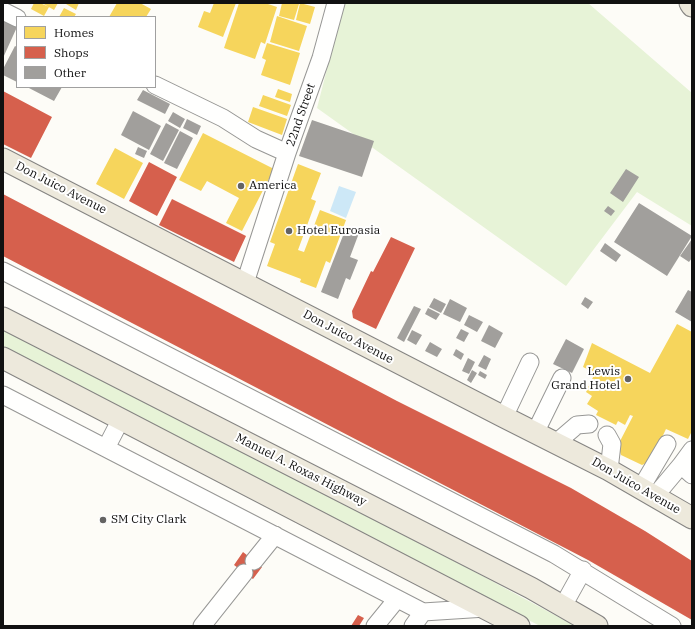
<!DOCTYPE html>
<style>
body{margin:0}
#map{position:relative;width:695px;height:629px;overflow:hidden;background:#fdfcf7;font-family:"IBM Plex Serif",serif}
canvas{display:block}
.frame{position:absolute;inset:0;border:4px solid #111;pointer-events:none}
.legend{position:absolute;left:16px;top:16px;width:140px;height:72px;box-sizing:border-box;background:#fff;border:1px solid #a0a0a0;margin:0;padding:5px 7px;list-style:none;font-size:12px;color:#111}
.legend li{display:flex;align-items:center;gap:8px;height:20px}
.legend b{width:20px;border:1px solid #a0a0a0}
</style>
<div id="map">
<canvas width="695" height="629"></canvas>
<div class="frame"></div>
<ul class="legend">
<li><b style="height:11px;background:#f6d55c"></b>Homes</li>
<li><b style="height:11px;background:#d6604d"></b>Shops</li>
<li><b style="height:11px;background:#a19f9c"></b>Other</li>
</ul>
</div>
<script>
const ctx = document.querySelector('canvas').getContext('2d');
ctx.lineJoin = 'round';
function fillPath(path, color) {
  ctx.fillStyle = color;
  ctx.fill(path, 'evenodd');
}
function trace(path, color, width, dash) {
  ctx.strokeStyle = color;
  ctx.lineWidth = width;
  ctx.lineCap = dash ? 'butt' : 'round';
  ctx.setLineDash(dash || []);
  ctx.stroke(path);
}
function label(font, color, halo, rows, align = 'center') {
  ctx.font = font + ' "IBM Plex Serif",serif';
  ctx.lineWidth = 4;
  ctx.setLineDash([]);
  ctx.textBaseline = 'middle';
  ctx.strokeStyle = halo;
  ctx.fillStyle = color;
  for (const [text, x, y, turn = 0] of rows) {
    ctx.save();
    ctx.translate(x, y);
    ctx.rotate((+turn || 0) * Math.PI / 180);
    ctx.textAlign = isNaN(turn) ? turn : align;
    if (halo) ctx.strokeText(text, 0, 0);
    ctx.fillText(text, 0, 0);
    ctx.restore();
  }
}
fillPath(new Path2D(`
 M344 3H588L692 93V226L637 192 566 286 317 108Z
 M3 329 475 572 575 626H540L3 349Z`), '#e7f3d7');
fillPath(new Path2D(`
 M339 186 356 192 346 218 330 211Z`), '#cde8f7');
fillPath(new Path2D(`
 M34 3H40L49 7 44 16 31 9Z
 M42 3H58L54 10Z
 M67 3H79L76 10 66 4Z
 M117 3H140L151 9 146 17H109Z
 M214 3H236L223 37 198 27 204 11 210 13Z
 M239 3H265L277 7 265 44 261 42 255 59 224 48Z
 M282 3 299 4 294 20 279 16Z
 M300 3 315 7 310 24 296 20Z
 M64 8 76 14 74 17H59Z
 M277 16 307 26 299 51 270 42Z
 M267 43 300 53 290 85 261 75 266 60 262 58Z
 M278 89 292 94 290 102 275 97Z
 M263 95 291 105 287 116 259 106Z
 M253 107 287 119 282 135 248 122Z
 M203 133 274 169 242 231 226 223 239 198 207 181 201 191 179 180Z
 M115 148 143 163 124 199 96 184Z
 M298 164 321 173 311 199 316 201 298 250 304 252 320 210 346 220 330 263 326 261 316 288 300 282 301 279 267 266 275 244 270 242Z
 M677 324 692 332V431L688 439 666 429 651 461 642 465 621 455 618 445 633 416 630 415 625 425 618 421 616 425 596 415 598 411 587 404 592 396 586 392 595 373 583 367 592 343 650 373Z`), '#f6d55c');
fillPath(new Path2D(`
 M3 91 52 117 31 158 3 144Z
 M149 162 177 177 157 216 129 201Z
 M3 194 397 401 571 488 645 531 692 561V620L588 560 3 256Z
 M172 199 246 236 234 262 159 225Z
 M391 237 415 248 376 329 353 318 352 311 371 271 373 272Z
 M243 552 262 567 253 579 234 565Z
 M358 615 364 618 359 626H351Z`), '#d6604d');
fillPath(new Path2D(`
 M3 20 17 27 3 58Z
 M15 46 17 47V82L3 75V69Z
 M27 87H62L54 101Z
 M143 90 170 104 165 114 137 100Z
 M133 111 161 126 149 150 121 135Z
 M173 112 185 119 180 128 168 121Z
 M187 119 201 126 197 135 183 128Z
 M312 120 374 141 362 177 299 156Z
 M166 123 179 130 163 161 150 154Z
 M180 131 193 138 177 169 164 163Z
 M138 147 147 151 144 158 135 154Z
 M626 169 639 177 623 202 610 193Z
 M639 203 692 236 667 276 614 242Z
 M608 206 615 211 611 216 604 211Z
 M346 228 359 233 350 257 358 260 350 280 346 278 338 299 321 292Z
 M692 239V258L689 262 680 256Z
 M605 243 621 255 616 262 600 251Z
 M688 290 692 292V322L675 312Z
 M585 297 593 302 588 309 581 304Z
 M434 298 446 304 441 313 429 307Z
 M450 299 467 308 460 322 443 314Z
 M414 306 421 309 404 342 397 338Z
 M428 308 440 314 436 320 425 314Z
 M469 315 483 322 477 332 464 325Z
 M489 325 503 333 495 348 481 341Z
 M461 329 469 333 464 342 456 338Z
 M412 330 422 335 416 345 407 340Z
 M566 339 584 349 572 373 553 364Z
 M430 342 442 349 437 357 425 351Z
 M456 349 464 354 461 360 453 355Z
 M484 355 491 359 486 370 478 366Z
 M468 358 475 362 469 374 462 371Z
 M472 370 477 373 471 383 467 380Z
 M480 371 487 375 485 379 478 375Z`), '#a19f9c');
const minor = new Path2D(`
 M3 11 17 18
 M155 85 223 118 256 139 287 153 321 58 336 3
 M3 271 554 554 672 626
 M245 283 287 153
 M3 395 423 612 486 608
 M504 417 530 362
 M535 433 562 378
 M607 435 612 444 609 470
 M556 443 577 425 589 424
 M106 448 121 419
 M681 465 692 450
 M641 488 667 444
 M655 496 681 465 692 475
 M254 561 275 535
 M563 606 583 570
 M202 626 244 573
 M375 626 397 599
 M413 626 423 612`);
const major = new Path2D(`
 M690 3 692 6
 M3 159 504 417 609 470 692 518
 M3 318 531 588 597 626
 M3 358 519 626`);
trace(minor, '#979795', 19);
trace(major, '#858482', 23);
trace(minor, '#fffffe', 17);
trace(major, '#ede9dc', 21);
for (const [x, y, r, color] of [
 [241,186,4,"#646362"],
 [289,231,4,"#646362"],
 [628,379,4,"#646362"],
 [103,520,4,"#646362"]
]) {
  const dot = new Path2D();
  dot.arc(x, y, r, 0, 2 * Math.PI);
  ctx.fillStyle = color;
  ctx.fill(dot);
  trace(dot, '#fff', 1.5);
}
label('12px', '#111', '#fff', [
 ["22nd Street",301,115,-71],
 ["Don Juico Avenue",61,188,27],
 ["Don Juico Avenue",348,337,28],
 ["Manuel A. Roxas Highway",301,470,27],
 ["Don Juico Avenue",636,486,30]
]);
label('12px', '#111', '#fff', [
 ["America",249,186],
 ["Hotel Euroasia",297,231],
 ["Lewis",620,372,"right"],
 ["Grand Hotel",620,386,"right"],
 ["SM City Clark",111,520]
], 'left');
</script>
